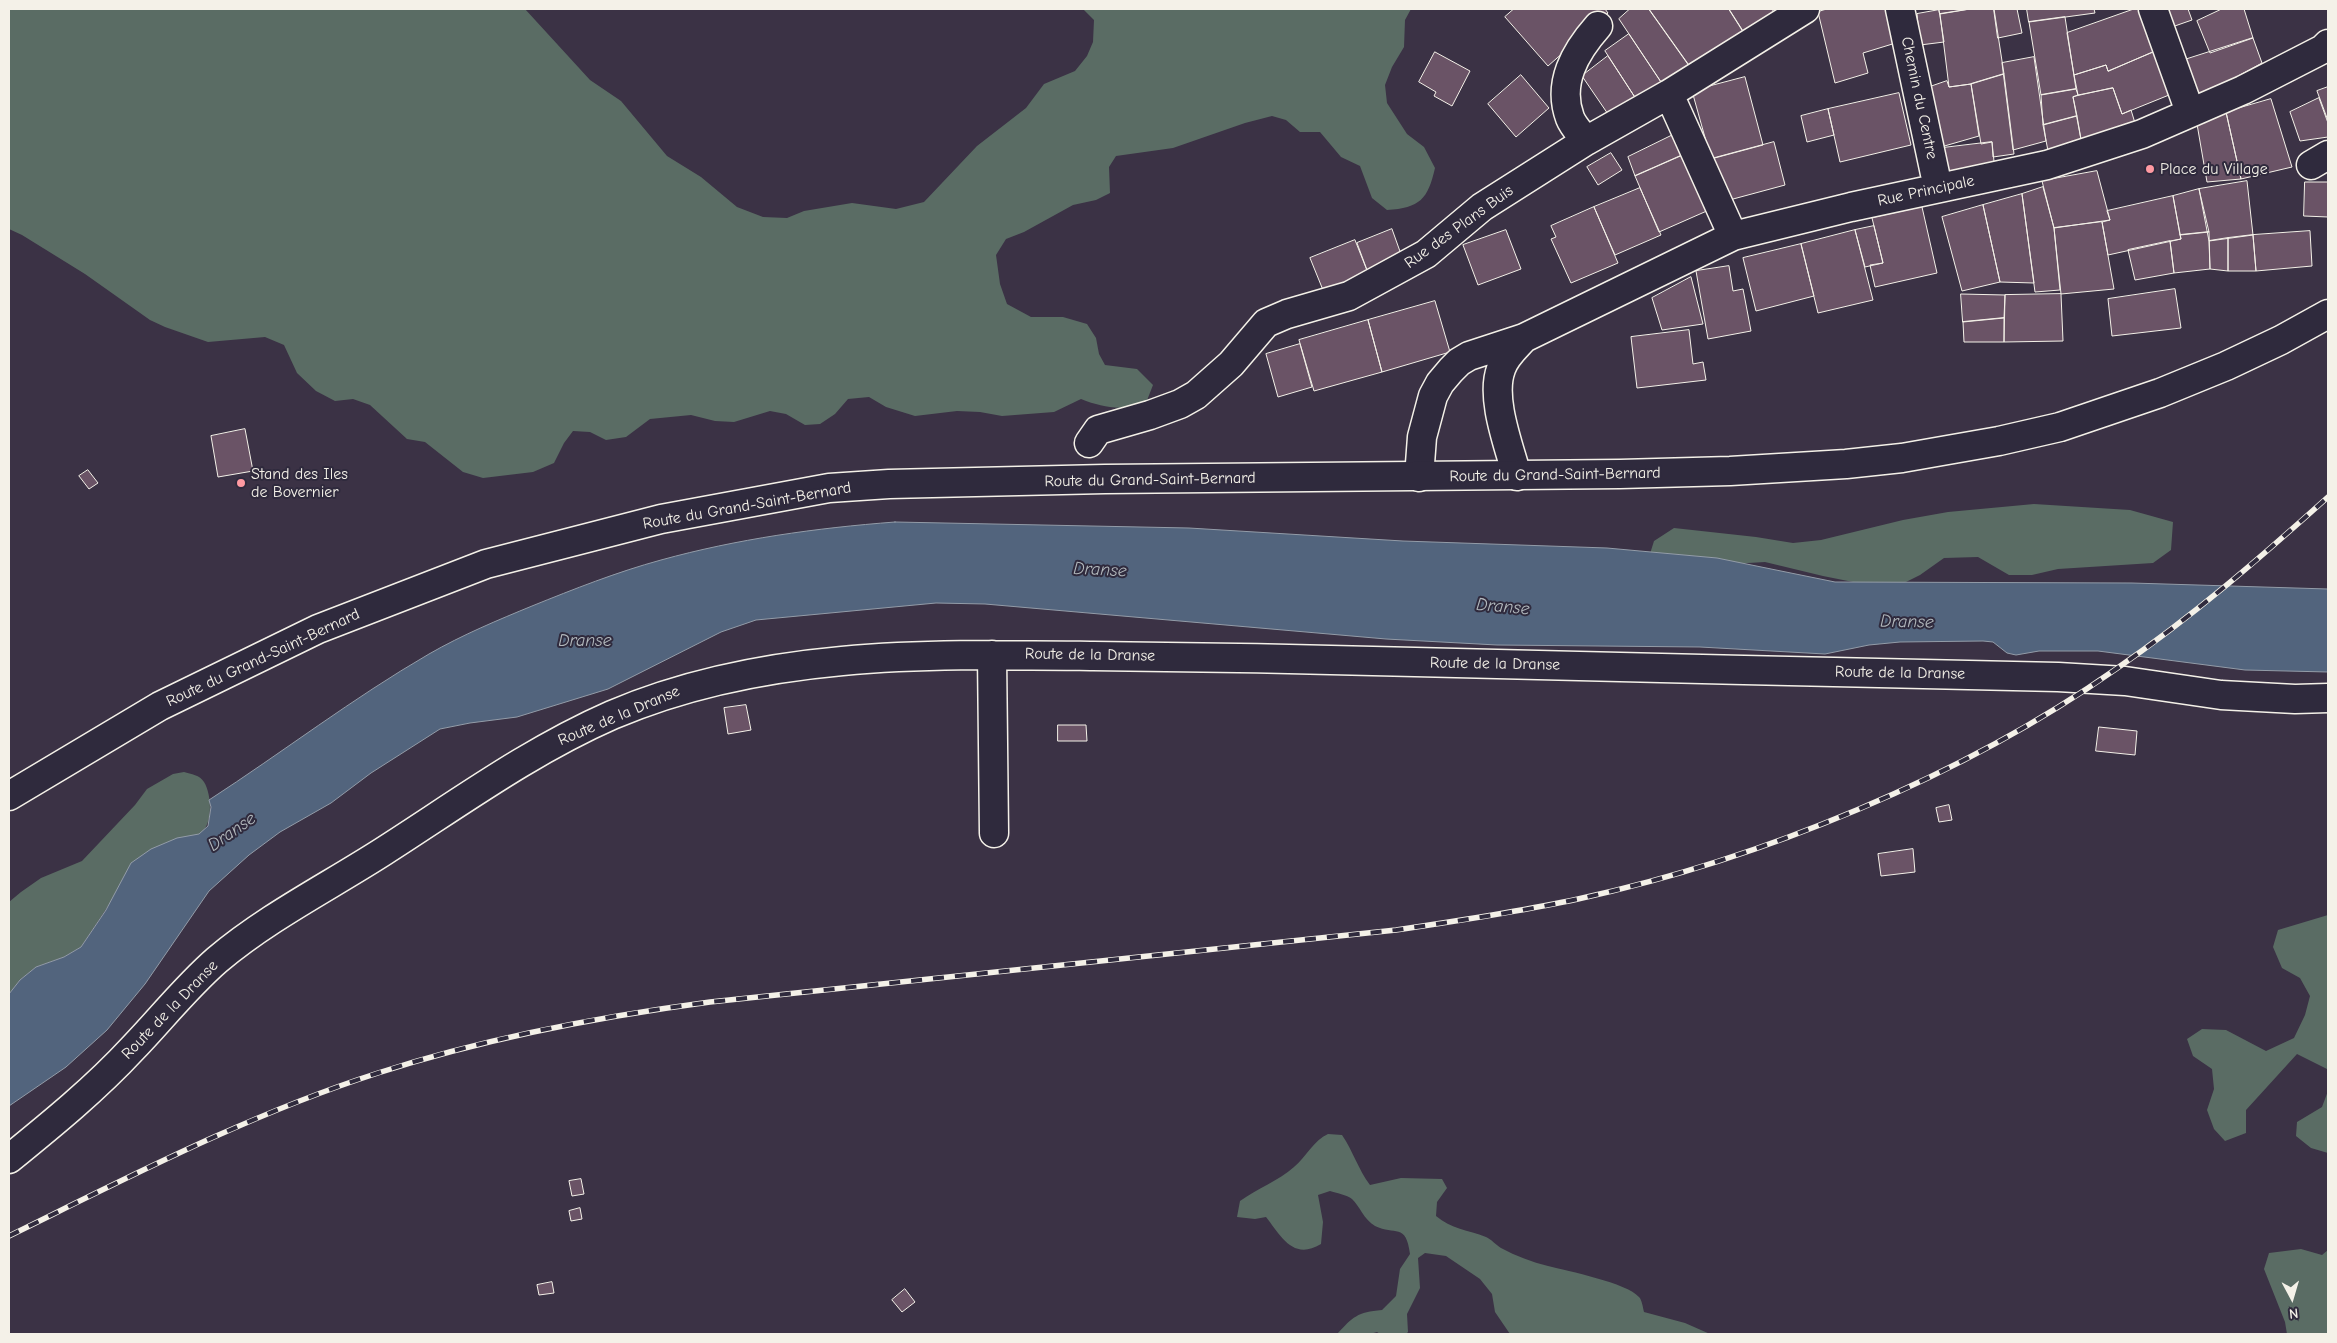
<!DOCTYPE html>
<style>
body{margin:0}
#map{position:relative;width:2337px;height:1343px;overflow:hidden;background:#3b3245;font-family:"Comic Neue",sans-serif}
canvas{display:block}
.frame{position:absolute;inset:0;border:10px solid #f4f1e8;pointer-events:none}
.north{position:absolute;left:2267px;top:1273px;width:50px;height:50px;-webkit-text-stroke:4px #2f2a3d;paint-order:stroke;rotate:174deg;font-size:14px;font-weight:700;line-height:20px;text-align:center;color:#f4f1e8}
.north::after{content:'';display:block;margin:auto;width:18px;height:22px;background:#f4f1e8;clip-path:polygon(50% 0,100% 100%,50% 72%,0 100%)}
</style>
<div id="map">
<canvas width="2337" height="1343"></canvas>
<div class="frame"></div>
<div class="north">N</div>
</div>
<script>
const ctx = document.querySelector('canvas').getContext('2d');
ctx.lineJoin = 'round';
function fillPath(path, color) {
  ctx.fillStyle = color;
  ctx.fill(path, 'evenodd');
}
function trace(path, color, width, dash) {
  ctx.strokeStyle = color;
  ctx.lineWidth = width;
  ctx.lineCap = dash ? 'butt' : 'round';
  ctx.setLineDash(dash || []);
  ctx.stroke(path);
}
function label(font, color, halo, rows, align = 'center') {
  ctx.font = font + ' "Comic Neue",sans-serif';
  ctx.lineWidth = 4;
  ctx.setLineDash([]);
  ctx.textBaseline = 'middle';
  ctx.strokeStyle = halo;
  ctx.fillStyle = color;
  for (const [text, x, y, turn = 0] of rows) {
    ctx.save();
    ctx.translate(x, y);
    ctx.rotate((+turn || 0) * Math.PI / 180);
    ctx.textAlign = isNaN(turn) ? turn : align;
    if (halo) ctx.strokeText(text, 0, 0);
    ctx.fillText(text, 0, 0);
    ctx.restore();
  }
}
fillPath(new Path2D(`
 M9 9H525L590 80 621 101 667 156 701 177 737 207 763 217 787 218 804 211 852 203 896 209 924 202 977 146 1026 108 1044 84 1075 71 1087 56 1093 42 1094 20 1083 9H1411L1405 20 1404 47 1392 67 1385 85 1387 103 1407 134 1424 147 1435 168C1428 199 1420 208 1387 210L1372 198 1360 166 1341 157 1320 132H1300L1286 120 1272 116 1245 123 1173 148 1116 156 1109 167 1110 193 1096 200 1073 205 1024 232 1006 239 996 255 1000 284 1007 304 1031 317H1063L1087 324 1096 338 1099 354 1105 365 1137 369 1153 385 1146 403C1122 411 1104 408 1081 399L1054 412 1002 416 980 412 957 411 915 416 886 407 869 397 848 399 835 414 820 424 805 425 786 414 770 411 734 422 715 421 691 415 650 419 626 437 606 440 590 432 573 431 564 443 554 463 533 472 483 478 463 472 425 442 407 439 370 405 353 399 335 401 316 391 297 373 284 345 265 337 208 342 165 327 150 320 85 274 22 235 9 229Z
 M2034 504 2130 510 2173 522 2171 550 2153 563 2058 569 2032 575H2009L1978 557 1944 558 1920 575 1898 586 1878 587 1823 576 1765 562 1715 565 1649 557 1654 541 1674 528 1756 537 1793 543 1821 540 1903 520 1948 512Z
 M184 772C191 774 200 775 204 782 212 795 213 824 201 833 192 839 177 838 168 843L114 897 81 947 64 957 36 967 20 980 9 994V902L21 892 41 878 82 861 135 805 147 789 173 774Z
 M2328 915V1081L2327 1069 2297 1054 2246 1110V1133L2225 1141 2214 1129 2207 1110 2214 1089 2212 1069 2193 1056 2187 1039 2202 1029 2226 1030 2266 1051 2294 1038 2305 1015 2310 996 2300 978 2282 968 2273 947 2278 930Z
 M2328 1091V1153L2311 1148 2296 1136 2297 1122 2322 1107Z
 M1328 1134 1342 1135C1353 1151 1358 1169 1370 1185L1401 1178 1442 1179 1447 1188 1437 1202 1436 1216C1451 1229 1468 1230 1486 1237 1491 1239 1496 1245 1501 1248 1516 1256 1532 1262 1548 1266 1568 1271 1627 1283 1639 1297 1642 1300 1643 1308 1644 1312L1685 1323 1710 1334H1510L1495 1312 1492 1294 1480 1279 1446 1256 1425 1253 1418 1258 1420 1288 1407 1314 1408 1332 1406 1334H1380L1377 1332 1370 1334H1337C1353 1317 1357 1312 1382 1310L1396 1296 1400 1269 1410 1254C1406 1222 1395 1236 1375 1226 1364 1220 1359 1205 1352 1199 1347 1195 1336 1193 1330 1191L1318 1195 1323 1222 1321 1244C1293 1261 1281 1236 1266 1217L1255 1219 1237 1217 1240 1201C1258 1188 1278 1181 1294 1167 1306 1157 1314 1140 1328 1134Z
 M2301 1249 2322 1255 2328 1250V1334H2287L2285 1322 2264 1269 2269 1253Z`), '#5a6c64');
const water = new Path2D(`
 M895 522 1189 528 1403 541 1607 548 1717 558 1835 582 2132 583 2328 589V672L2245 670 2098 651H2039L2016 655 2007 653 1993 642 1983 641 1900 642 1869 645 1825 654 1700 647 1497 645 1386 639 985 604 936 603 756 620 721 632 608 689 517 717 470 723 440 729 371 773 331 803 280 832 249 855 209 891 145 984 107 1030 66 1067 9 1106V994L20 980 36 967 64 957 81 947 106 910 131 863 151 849 177 838 199 834 208 826 211 807 209 800C283 752 353 698 429 654 462 635 498 620 532 606 574 589 617 572 661 560 737 539 816 528 895 522Z`);
fillPath(water, '#52647d');
trace(water, '#939ca8', 1);
const building = new Path2D(`
 M1514 9H1605L1608 13 1548 66 1505 17Z
 M1630 9H1649L1691 68 1663 85 1619 19Z
 M1649 9H1729L1743 31 1691 68Z
 M1729 9H1772L1775 14 1743 31Z
 M1827 9H1889L1899 42 1863 53 1868 73 1835 83 1818 12Z
 M1939 9H1970L1940 14Z
 M1970 9H1994L2004 74 1971 84 1949 87 1940 14Z
 M1994 9H2017L2022 33 1998 38Z
 M2027 9H2094L2095 13 2029 22Z
 M2134 9H2143L2158 50 2108 71 2106 65 2074 75 2067 33Z
 M2161 9H2188L2192 20 2169 28Z
 M2222 9H2244L2253 38 2210 53 2197 21Z
 M1939 10 1944 42 1920 45 1917 14Z
 M2065 17 2076 89 2041 95 2029 22Z
 M1629 34 1663 85 1638 102 1605 51Z
 M2253 38 2262 63 2192 101 2178 62Z
 M2158 50 2174 93 2122 114 2113 88 2078 95 2074 75 2106 65 2108 71Z
 M1435 52 1470 71 1452 106 1434 96 1436 92 1419 82Z
 M1608 56 1638 102 1610 117 1582 76Z
 M2034 57 2046 141 2013 150 2002 63Z
 M2004 74 2014 154 1993 157 1992 142 1981 144 1971 84Z
 M1521 75 1549 108 1516 137 1488 104Z
 M1745 77 1763 145 1711 159 1692 91Z
 M1947 81 1949 87 1971 84 1979 136 1934 149 1924 89Z
 M2328 87V118H2327L2317 91Z
 M2113 88 2122 114 2131 110 2135 123 2082 145 2073 97Z
 M2076 89 2078 95 2073 97 2077 116 2043 125 2041 95Z
 M1899 93 1911 145 1840 162 1828 109Z
 M2319 98 2328 123V137L2300 141 2290 112Z
 M2271 99 2292 167 2241 179 2226 112Z
 M1828 109 1834 135 1807 142 1801 116Z
 M2226 112 2241 179 2207 182 2197 124Z
 M2077 116 2082 145 2049 156 2043 125Z
 M1675 134 1685 154 1635 176 1628 157Z
 M1774 142 1785 185 1722 202 1711 159Z
 M1992 142 1995 171 1939 181 1934 149Z
 M1611 153 1622 170 1598 185 1587 167Z
 M1685 154 1709 210 1659 232 1635 176Z
 M2097 171 2110 220 2054 228 2042 181Z
 M2247 181 2253 235 2209 241 2199 189Z
 M2305 182H2328V217L2304 216Z
 M2043 187 2054 228 2060 290 2035 292 2022 194Z
 M1640 188 1661 235 1615 255 1594 207Z
 M2199 189 2209 232 2180 235 2173 196Z
 M2022 194 2034 283 2000 282 1983 205Z
 M2173 196 2181 239 2108 255 2102 222 2110 220 2107 211Z
 M1983 205 2000 282 1962 291 1942 217Z
 M1594 207 1618 263 1571 283 1551 239 1556 237 1551 226Z
 M1922 207 1937 273 1875 287 1870 265 1883 263 1872 218Z
 M2102 222 2114 289 2061 294 2054 228Z
 M1874 226 1883 263 1865 267 1855 230Z
 M1392 229 1402 257 1367 270 1357 243Z
 M1506 230 1521 269 1478 285 1463 245Z
 M1855 230 1873 300 1818 313 1801 244Z
 M2310 231 2312 266 2256 271 2253 235Z
 M2209 232 2210 269 2174 273 2170 241 2181 239 2180 235Z
 M2253 235 2256 271H2228V238Z
 M2228 238V271L2210 269 2209 241Z
 M1355 240 1370 278 1325 295 1310 258Z
 M2170 241 2174 273 2135 280 2128 250Z
 M1801 244 1814 296 1756 311 1743 258Z
 M1729 266 1733 291 1743 289 1751 331 1708 339 1696 271Z
 M1691 277 1703 324 1662 330 1652 298Z
 M2175 289 2181 328 2112 336 2108 299Z
 M1961 294 2005 295 2004 318 1963 322Z
 M2061 294 2063 341 2004 342 2005 295Z
 M1435 301 1450 352 1382 372 1368 320Z
 M2004 318V342H1964L1963 322Z
 M1368 320 1382 372 1314 391 1299 340Z
 M1689 330 1693 364 1703 362 1706 380 1637 388 1631 337Z
 M1300 344 1312 387 1278 397 1266 354Z
 M245 429 253 471 218 477 211 436Z
 M88 470 98 483 89 489 79 476Z
 M746 705 751 730 728 734 724 708Z
 M1058 725H1086L1087 741H1058Z
 M2099 727 2137 731 2135 755 2096 751Z
 M1949 805 1952 820 1939 822 1936 808Z
 M1913 849 1915 872 1881 876 1878 854Z
 M581 1179 584 1194 572 1196 569 1181Z
 M580 1208 582 1219 571 1221 569 1211Z
 M552 1282 554 1293 539 1295 537 1285Z
 M905 1289 915 1302 902 1312 892 1300Z`);
fillPath(building, '#6a5366');
trace(building, '#f4f1e8', 1);
const street = new Path2D(`
 M1900 9 1938 188
 M2153 9 2190 112
 M1669 94 1733 236
 M1586 141C1581 134 1573 126 1570 118 1557 83 1575 52 1598 26
 M2311 165 2328 155
 M1089 443 1098 430 1150 415 1180 404 1196 395 1231 364 1266 323 1287 314 1349 296 1426 254 1482 207 1586 141 1669 94 1805 9
 M1517 476C1509 446 1490 398 1501 369 1505 356 1516 347 1524 338
 M1419 477 1422 437 1433 396 1440 383 1451 370 1459 362 1469 356 1524 338 1733 236 1851 207 2047 165 2142 134 2243 90 2323 49 2328 44
 M992 655 994 833
 M9 1159C52 1124 95 1089 133 1048 161 1019 186 987 217 960 268 917 328 887 384 851 459 803 530 751 612 715 764 650 931 654 1093 656 1200 657 1308 659 1415 662 1629 669 1844 671 2058 677L2125 681 2221 695 2295 699 2328 698`);
const primary = new Path2D(`
 M9 796 160 706 318 629 486 564 661 519 829 488 889 484 1105 479 1620 474 1730 471 1846 464 1902 458 1999 441 2060 427 2160 393 2226 366 2281 340 2328 314`);
trace(street, '#f4f1e8', 31);
trace(primary, '#f4f1e8', 31);
trace(street, '#2f2a3d', 28);
trace(primary, '#2f2a3d', 28);
const rail = new Path2D(`
 M9 1236C129 1177 250 1114 378 1073 486 1038 597 1017 710 1002L1396 930C1457 921 1518 912 1578 899 1761 859 1962 777 2116 669 2192 617 2260 558 2328 497`);
trace(rail, '#f4f1e8', 5.5);
trace(rail, '#2f2a3d', 4, [11]);
for (const [x, y, r, color] of [
 [2150,169,5,"#ff9aa2"],
 [241,483,5,"#ff9aa2"]
]) {
  const dot = new Path2D();
  dot.arc(x, y, r, 0, 2 * Math.PI);
  ctx.fillStyle = color;
  ctx.fill(dot);
  trace(dot, '#2f2a3d', 2);
}
label('16px', '#f4f1e8', '#2f2a3d', [
 ["Chemin du Centre",1919,98,78],
 ["Rue Principale",1926,191,-12],
 ["Rue des Plans Buis",1459,227,-36],
 ["Route du Grand-Saint-Bernard",1555,475,-1],
 ["Route du Grand-Saint-Bernard",1150,480,-1],
 ["Route du Grand-Saint-Bernard",747,506,-10],
 ["Route de la Dranse",1090,655,1],
 ["Route du Grand-Saint-Bernard",263,658,-25],
 ["Route de la Dranse",1495,664,1],
 ["Route de la Dranse",1900,673,1],
 ["Route de la Dranse",619,716,-23],
 ["Route de la Dranse",170,1010,-46]
]);
label('16px', '#f4f1e8', '#2f2a3d', [
 ["Place du Village",2160,169],
 ["Stand des Iles",251,474],
 ["de Bovernier",251,492]
], 'left');
label('italic 18px', '#b3b9bd', '#2f2a3d', [
 ["Dranse",1100,570,3],
 ["Dranse",1503,607,5],
 ["Dranse",1907,622,1],
 ["Dranse",585,641],
 ["Dranse",232,832,-35]
]);
</script>
